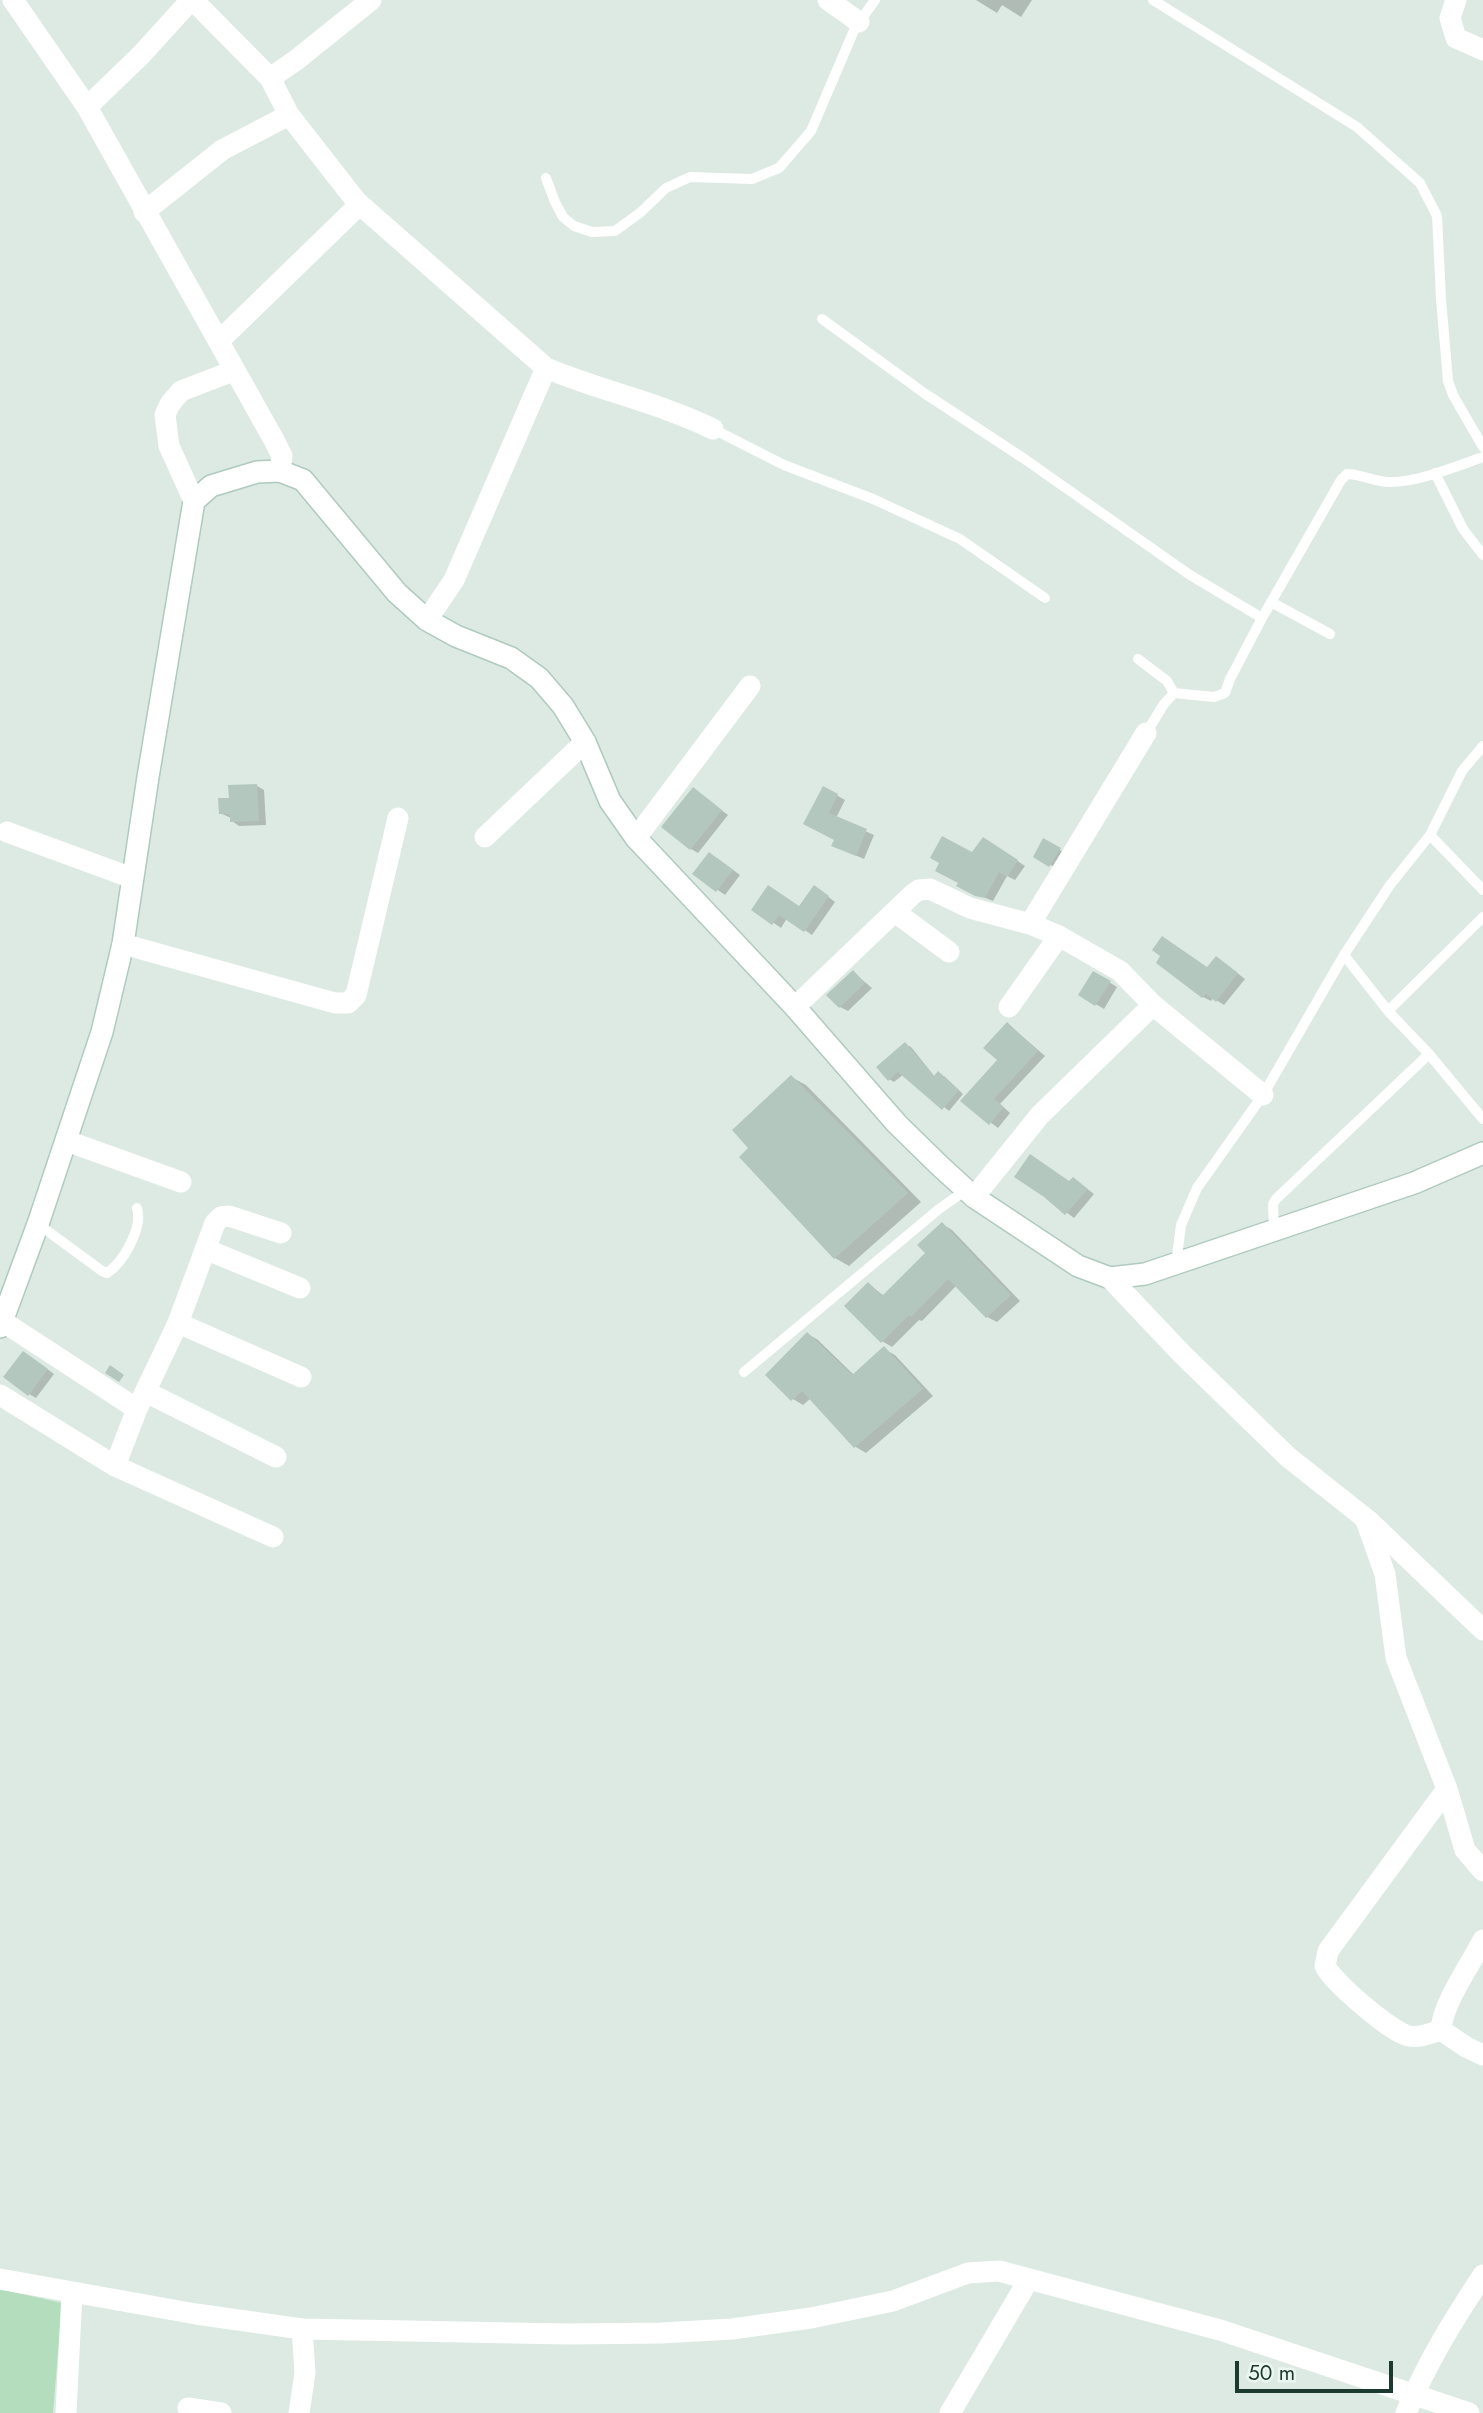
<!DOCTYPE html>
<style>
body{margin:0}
#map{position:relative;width:1483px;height:2413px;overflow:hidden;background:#dceae3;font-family:Jost,sans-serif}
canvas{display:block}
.scale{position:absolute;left:1235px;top:2361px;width:158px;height:32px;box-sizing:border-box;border:4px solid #1d3a31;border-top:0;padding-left:9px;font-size:21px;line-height:24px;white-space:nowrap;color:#1d3a31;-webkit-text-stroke:5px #ecf6f1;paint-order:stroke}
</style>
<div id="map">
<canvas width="1483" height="2413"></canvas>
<div class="scale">50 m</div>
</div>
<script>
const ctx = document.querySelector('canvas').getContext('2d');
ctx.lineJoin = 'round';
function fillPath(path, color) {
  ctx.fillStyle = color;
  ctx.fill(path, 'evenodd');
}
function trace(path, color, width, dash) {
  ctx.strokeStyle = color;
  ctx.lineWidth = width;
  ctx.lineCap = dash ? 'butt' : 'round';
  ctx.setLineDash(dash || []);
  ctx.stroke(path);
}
fillPath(new Path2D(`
 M0 2289 62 2303 53 2413H0Z`), '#b3ddbc');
fillPath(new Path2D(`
 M976 0H1032L1021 17 1002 5 997 13Z
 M257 786 264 790 266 825 239 826 232 821 231 818 220 813Z
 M824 788 845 800 836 818 874 835 864 859 841 849 836 839 805 823Z
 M693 789 728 815 698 853 691 849Z
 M1044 841 1067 854 1058 869 1035 856Z
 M991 843 1025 866 1015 880 1007 876 993 901 966 890 973 854Z
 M717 858 740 875 725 895 695 874Z
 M822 892 835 902 812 935 787 918 781 928 754 909 800 908Z
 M1158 962 1208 969 1224 963 1245 979 1224 1005 1213 998 1211 1001 1203 997Z
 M853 972 872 988 848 1011 840 1007Z
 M1094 973 1117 987 1104 1009 1080 995Z
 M1008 1024 1045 1056 1000 1104 1010 1113 998 1128 962 1101 999 1060Z
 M905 1044 911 1047 935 1077 944 1076 963 1094 949 1111 904 1074 894 1082 889 1079Z
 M791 1077 806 1085 921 1202 849 1266 835 1258 751 1148Z
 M1074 1179 1094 1194 1074 1218 1045 1196Z
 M942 1224 952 1230 1020 1301 997 1322 987 1317 957 1285 922 1321 919 1320 892 1347 882 1341 869 1284 884 1296 927 1253Z
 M808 1334 818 1340 854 1375 884 1349 895 1355 933 1396 866 1453 856 1447 811 1398 803 1405 793 1399Z
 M31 1357 54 1374 36 1398 29 1394Z`), '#0003');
fillPath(new Path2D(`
 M257 784 259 821 230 822V814H219L218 798H229L228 785Z
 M823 786 838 794 829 813 867 829 856 856 831 846 834 840 803 824Z
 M693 787 722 810 690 850 661 827Z
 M942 836 972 852 983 837 1018 860 1007 877 999 872 985 898 975 896 956 886 958 883 935 871 939 863 930 858Z
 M1043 838 1061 848 1049 867 1033 857Z
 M709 852 733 870 716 892 692 874Z
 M768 885 799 906 814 885 829 896 804 932 779 915 772 925 751 910Z
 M1162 936 1207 967 1216 956 1238 973 1216 1002 1206 994 1202 998 1156 963 1160 956 1152 950Z
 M853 970 865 983 839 1008 826 995Z
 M1093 971 1111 981 1095 1006 1078 995Z
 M1007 1022 1038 1051 994 1099 1004 1107 989 1125 960 1101 997 1060 983 1048Z
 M905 1042 934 1076 938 1071 959 1090 942 1110 898 1072 888 1081 876 1067Z
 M791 1075 908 1193 834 1259 739 1157 748 1148 732 1130Z
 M1030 1154 1069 1181 1073 1177 1088 1189 1065 1215 1044 1197 1014 1177Z
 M942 1222 1011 1295 986 1318 948 1279 911 1317 909 1315 881 1343 844 1306 868 1282 882 1296 925 1253 917 1245Z
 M807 1332 852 1375 884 1346 923 1389 854 1448 802 1391 791 1401 765 1375Z
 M23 1351 48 1369 28 1396 3 1377Z
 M110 1365 124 1375 119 1382 105 1373Z`), '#b4c7bf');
const secondary = new Path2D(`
 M0 1327 38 1224 102 1032 123 944 148 777 194 501 211 486 257 472 280 471 303 480 397 593 427 620 456 636 511 658 539 678 563 706 585 742 610 801 636 838 795 1007 897 1124 940 1166 974 1197 1078 1266 1110 1278 1145 1274 1414 1183 1483 1153`);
trace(secondary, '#afcabf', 24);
trace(new Path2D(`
 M1153 0 1357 127 1420 183 1437 216 1441 299 1448 381 1453 395 1483 447
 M546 178 555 202 563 217 574 226 592 232 615 231 641 212 666 188 690 177 752 179 779 168 811 131 855 28 875 0
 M822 319 924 393 1023 458 1190 575 1262 618
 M713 429 784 465 873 499 960 539 1045 598
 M1435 473 1463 529 1483 555
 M1271 602 1330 634
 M1138 659 1167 681 1174 693
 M1146 733 1164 704 1174 693 1214 697 1225 693 1230 679 1262 618 1341 480 1347 474C1362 474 1377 483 1391 482 1419 482 1457 466 1483 457
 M1483 746 1462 771 1430 835 1483 890
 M1430 835 1390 885 1344 955 1388 1011 1429 1054 1483 1119
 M1388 1011 1483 917
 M38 1224 102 1271 107 1273C124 1262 143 1227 137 1208
 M1274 1230 1273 1204 1276 1199 1429 1054
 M1176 1264 1181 1225 1197 1188 1263 1095 1344 955
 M744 1372 939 1209 966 1190`), '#fff', 10);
trace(new Path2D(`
 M13 0 87 107 274 440 282 456 280 471
 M193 0 270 78 289 115 357 202 355 209 219 341
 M828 0 859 22
 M1456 0 1450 18 1456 38 1483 50
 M270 78 295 61 371 0
 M87 107 141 55 191 0
 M357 202 546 368C601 391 660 403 713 429
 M144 212 222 150 289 115
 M194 501 169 446 165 415 170 404 181 391 233 371
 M427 620 454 580 546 368
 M7 832 132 878
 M485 837 585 742
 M636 838 750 686
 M895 912 949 952
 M1030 924 1146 733
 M123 944 335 1003H348L356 995 398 818
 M795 1007 913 894 919 890 930 889 970 908 1030 924 1059 936 1120 971 1153 1005 1263 1095
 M1009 1007 1059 936
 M67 1141 181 1182
 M974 1197 1040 1115 1153 1005
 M205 1249 300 1288
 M1110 1278 1182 1354 1288 1457 1365 1518 1385 1574 1396 1658 1447 1789 1465 1850 1483 1871
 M2 1321 137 1409 178 1323 215 1223 221 1217 229 1216 281 1233
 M178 1323 301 1377
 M146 1392 276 1457
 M0 1395 115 1466 273 1537
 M115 1466 137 1409
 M1368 1520 1483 1630
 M1483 1940C1471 1964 1442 2004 1441 2030L1466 2047 1483 2055
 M1441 2030C1431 2033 1420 2038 1409 2036 1392 2033 1333 1982 1325 1966L1328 1951 1447 1789
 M0 2279 196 2314 302 2329 568 2334 661 2333 732 2329 811 2318 893 2301 968 2273 999 2271 1220 2330 1469 2413
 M188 2408 221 2413
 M66 2413 72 2293
 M299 2413 305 2373 302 2329
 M950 2413 1029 2279
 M1406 2413C1426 2364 1454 2319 1483 2275`), '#fff', 21);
trace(secondary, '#fff', 21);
</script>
